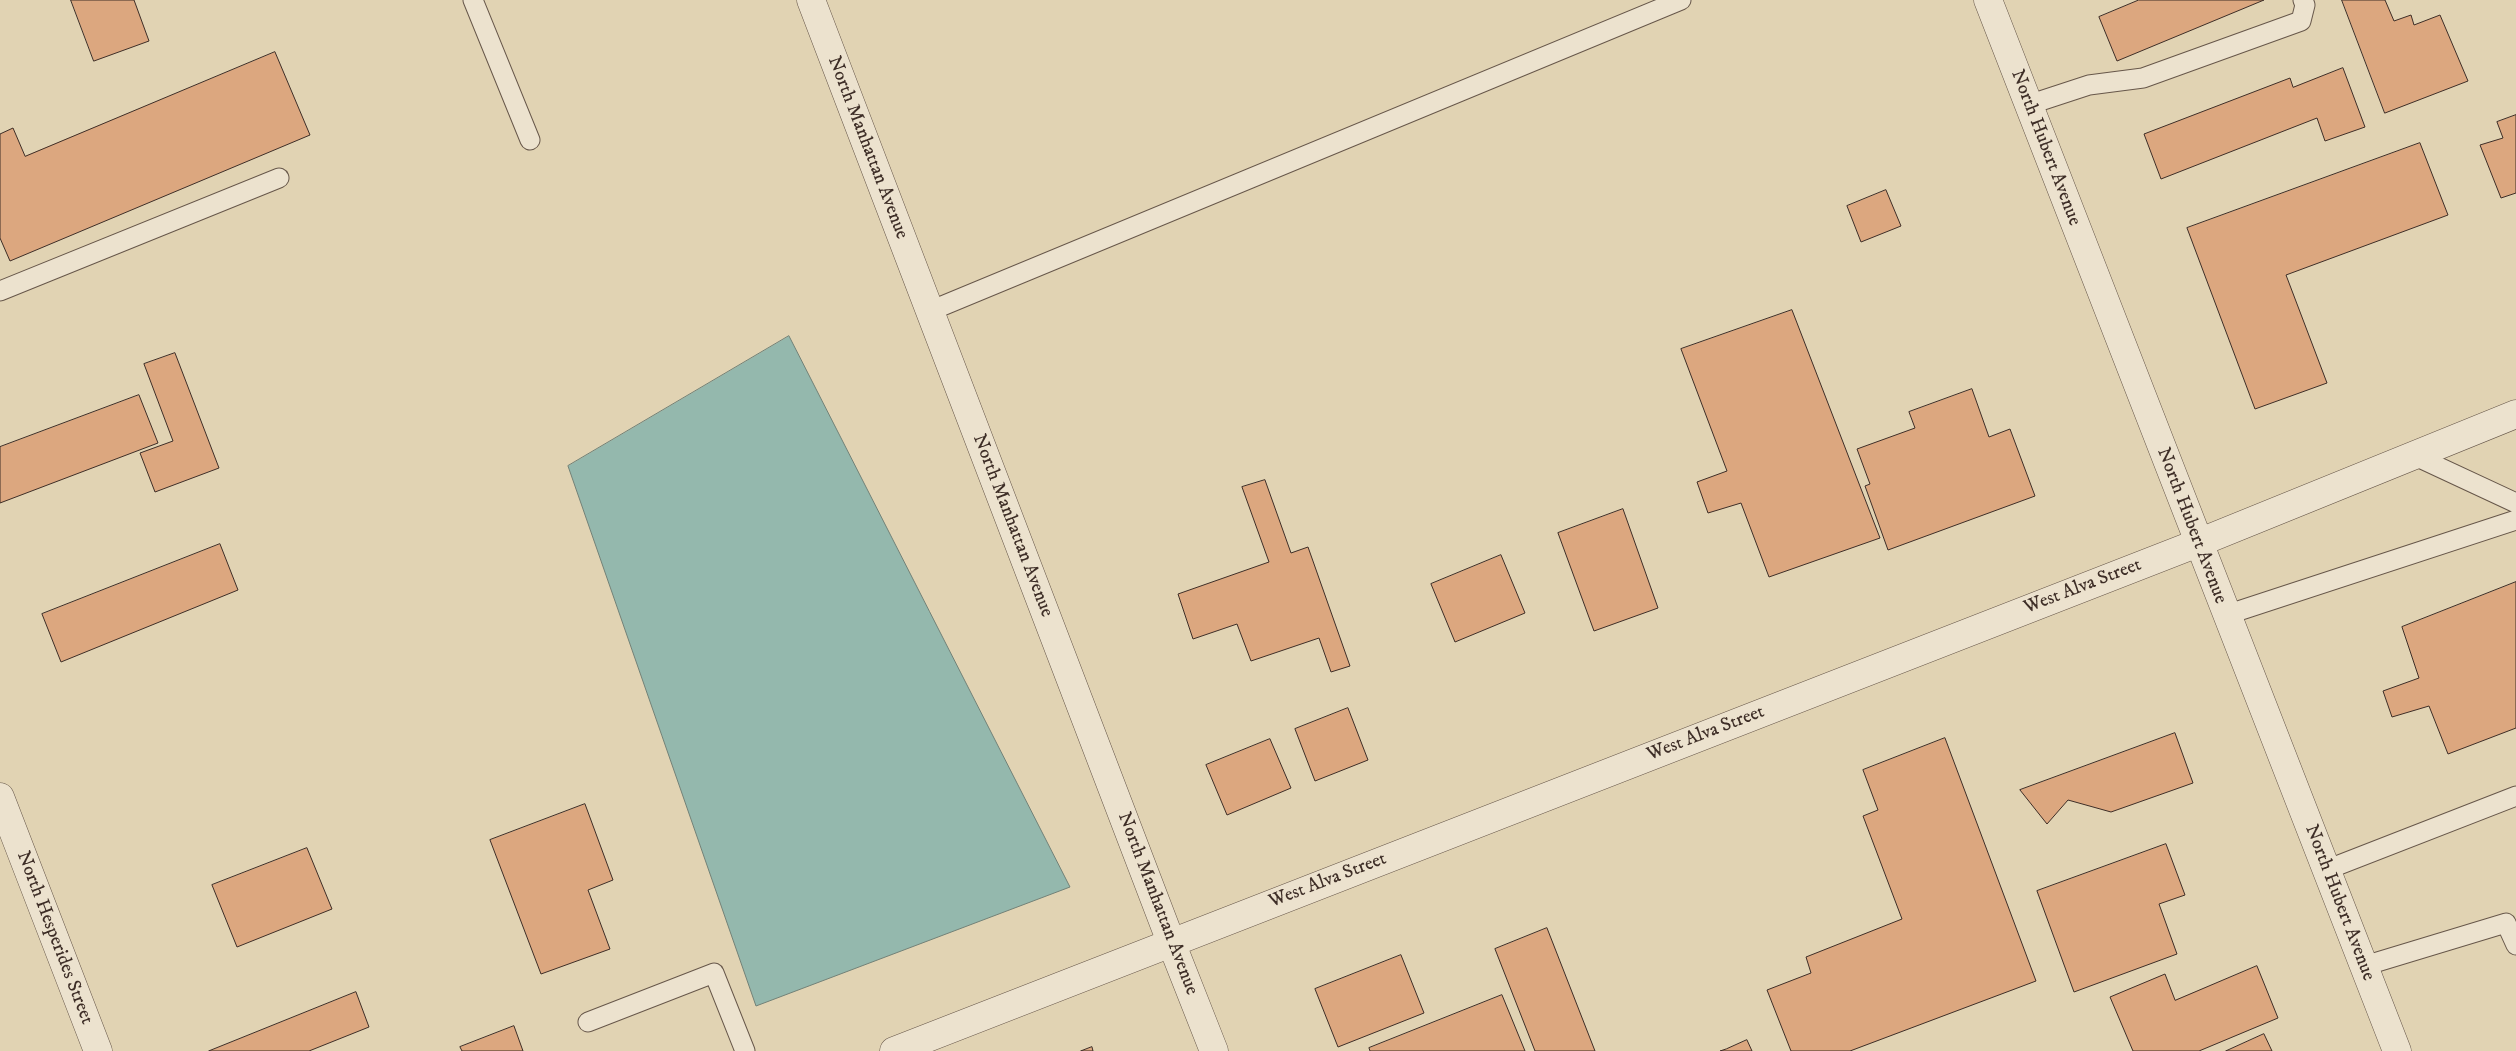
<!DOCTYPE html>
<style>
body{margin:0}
canvas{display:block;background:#e1d3b3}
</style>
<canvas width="2516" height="1051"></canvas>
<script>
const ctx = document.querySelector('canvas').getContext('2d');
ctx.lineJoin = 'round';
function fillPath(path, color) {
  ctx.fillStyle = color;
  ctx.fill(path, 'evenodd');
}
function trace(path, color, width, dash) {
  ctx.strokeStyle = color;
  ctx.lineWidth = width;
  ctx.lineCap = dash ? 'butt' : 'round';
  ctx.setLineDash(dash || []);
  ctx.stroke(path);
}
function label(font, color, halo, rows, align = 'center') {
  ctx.font = font + ' "IM FELL DW Pica",serif';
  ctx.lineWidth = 4.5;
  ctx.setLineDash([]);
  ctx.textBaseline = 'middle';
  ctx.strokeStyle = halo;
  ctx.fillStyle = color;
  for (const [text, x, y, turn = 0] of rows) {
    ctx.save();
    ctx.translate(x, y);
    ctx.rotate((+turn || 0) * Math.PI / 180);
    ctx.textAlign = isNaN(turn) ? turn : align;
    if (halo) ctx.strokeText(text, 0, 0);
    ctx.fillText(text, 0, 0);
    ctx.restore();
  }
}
const water = new Path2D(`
 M789 336 1070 887 756 1006 568 466Z`);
fillPath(water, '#94b8ad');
trace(water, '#728177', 1);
const building = new Path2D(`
 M71 0H134L149 41 94 61Z
 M2139 0H2264L2117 61 2099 17Z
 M2342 0H2385L2394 21 2411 15 2414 25 2440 15 2468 81 2385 113Z
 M275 52 310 135 10 261 0 238V134L13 128 25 156Z
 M2343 68 2365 127 2325 141 2317 118 2161 179 2144 134 2290 78 2293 87Z
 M2516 115V193L2501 198 2480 145 2503 138 2497 122Z
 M2420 143 2448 215 2286 275 2327 383 2255 409 2187 228Z
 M1886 190 1901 226 1861 242 1847 206Z
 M1792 310 1880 538 1769 577 1741 503 1708 513 1697 482 1727 471 1681 349Z
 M175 353 219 468 155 492 140 453 173 441 144 364Z
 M1972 389 1989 437 2010 429 2035 496 1888 550 1865 486 1870 484 1857 449 1915 428 1909 412Z
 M139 395 158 443 0 503V447Z
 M1265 480 1291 553 1308 547 1350 666 1331 672 1319 638 1251 661 1237 624 1193 639 1178 594 1269 562 1242 487Z
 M1623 509 1658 608 1594 631 1558 533Z
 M220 544 238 590 61 662 42 614Z
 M1501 555 1525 613 1455 642 1431 584Z
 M2516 582V728L2448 754 2429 706 2392 717 2383 691 2419 678 2402 627Z
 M1348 708 1368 760 1315 781 1295 729Z
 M2175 733 2193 783 2111 812 2068 800 2047 824 2020 790Z
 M1945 738 2036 981 1850 1051H1791L1767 990 1811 973 1806 957 1902 919 1863 816 1878 810 1863 770Z
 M1270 739 1291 788 1227 815 1206 765Z
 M585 804 613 880 588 890 610 949 541 974 490 840Z
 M2166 844 2185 895 2159 904 2177 954 2074 992 2037 891Z
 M307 848 332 909 237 947 212 885Z
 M1547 928 1595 1051H1535L1495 949Z
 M1401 955 1424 1013 1338 1047 1315 989Z
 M2257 966 2278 1018 2199 1051H2133L2110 997 2165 974 2175 1000Z
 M356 992 369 1027 309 1051H209Z
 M1502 995 1525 1051H1370L1369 1048Z
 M514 1026 523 1051H462L460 1047Z
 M2264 1034 2272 1051H2226Z
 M1747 1040 1752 1051H1720L1726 1049Z
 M1092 1047 1093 1051H1081Z`);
fillPath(building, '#dca77f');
trace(building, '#3e2e27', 1);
const lane = new Path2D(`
 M473 0 530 140
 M2028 105 2089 85 2143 78 2301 21 2305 5 2303 0
 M0 291 279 178
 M930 311 1681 0
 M2413 455 2516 503
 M2226 615 2516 520
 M2326 870 2516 796
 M2364 966 2506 923 2516 945
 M588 1022 714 973 745 1051`);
const street = new Path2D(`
 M811 0 1171 942 1214 1051
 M1988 0 2397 1051
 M0 797 98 1051
 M894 1051 2198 543 2516 414`);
trace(lane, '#67574a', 21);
trace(street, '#67574a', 29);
trace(lane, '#ece2ce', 19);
trace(street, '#ece2ce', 28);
label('19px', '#3e2e27', '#ece2ce', [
 ["North Manhattan Avenue",867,148,69],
 ["North Hubert Avenue",2045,148,69],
 ["North Manhattan Avenue",1012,526,69],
 ["North Hubert Avenue",2191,526,69],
 ["West Alva Street",2083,587,-21],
 ["West Alva Street",1706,734,-21],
 ["West Alva Street",1328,881,-21],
 ["North Hubert Avenue",2339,903,69],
 ["North Manhattan Avenue",1157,904,69],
 ["North Hesperides Street",54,938,69]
]);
</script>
